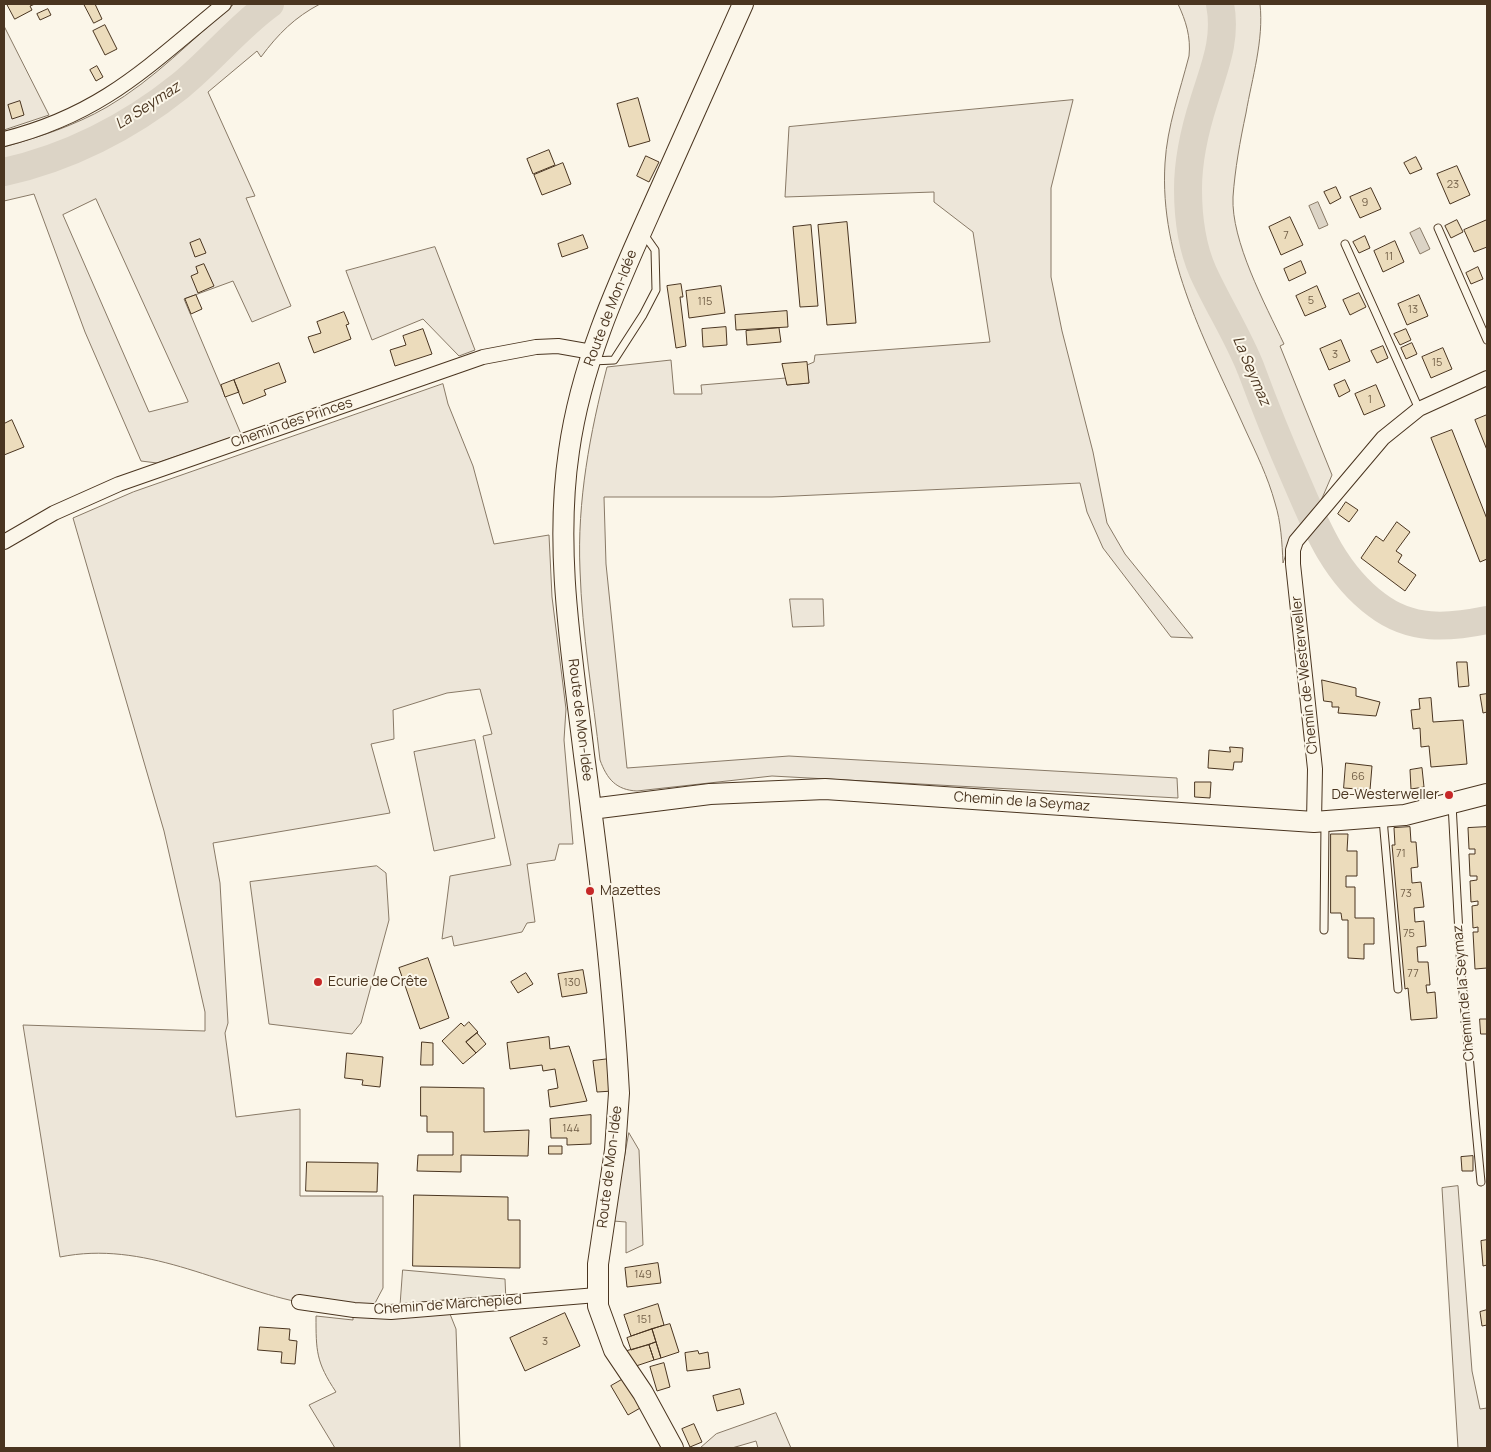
<!DOCTYPE html>
<meta charset="utf-8">
<style>
body{margin:0}
#map{position:relative;width:1491px;height:1452px;overflow:hidden;background:#fbf6e9;font-family:Manrope,sans-serif}
canvas{display:block}
.frame{position:absolute;inset:0;border:5px solid #4a3520;pointer-events:none}
</style>
<div id="map">
<canvas width="1491" height="1452"></canvas>
<div class="frame"></div>
</div>
<script>
const ctx = document.querySelector('canvas').getContext('2d');
ctx.lineJoin = 'round';
function fillPath(path, color) {
  ctx.fillStyle = color;
  ctx.fill(path, 'evenodd');
}
function trace(path, color, width, dash) {
  ctx.strokeStyle = color;
  ctx.lineWidth = width;
  ctx.lineCap = dash ? 'butt' : 'round';
  ctx.setLineDash(dash || []);
  ctx.stroke(path);
}
function label(font, color, halo, rows, align = 'center') {
  ctx.font = font + ' Manrope,sans-serif';
  ctx.lineWidth = 4;
  ctx.setLineDash([]);
  ctx.textBaseline = 'middle';
  ctx.strokeStyle = halo;
  ctx.fillStyle = color;
  for (const [text, x, y, turn = 0] of rows) {
    ctx.save();
    ctx.translate(x, y);
    ctx.rotate((+turn || 0) * Math.PI / 180);
    ctx.textAlign = isNaN(turn) ? turn : align;
    if (halo) ctx.strokeText(text, 0, 0);
    ctx.fillText(text, 0, 0);
    ctx.restore();
  }
}
const green = new Path2D(`
 M234 4H320C295 17 278 34 261 57L257 51 208 92 255 196 246 198 291 306 252 322 233 281 184 299 241 434 157 463 141 461 85 332 34 194 4 201V147C39 137 74 126 107 107 154 80 193 38 234 4ZM96 199 188 401V402L149 412 63 215Z
 M1178 4H1260C1264 40 1252 78 1246 113 1240 141 1235 169 1233 197 1231 241 1265 304 1284 344L1280 346 1332 475 1320 503 1292 537 1283 563C1282 542 1281 522 1275 503 1268 477 1256 453 1245 429 1207 344 1159 259 1165 163 1167 127 1180 91 1189 56 1191 37 1186 21 1178 4Z
 M4 26 49 115 4 130Z
 M1073 100 1051 188V277L1062 331 1093 452 1107 523 1125 554 1193 638 1171 637 1103 548 1087 512 1080 483 772 497H604L606 564 627 768 789 756 1177 778 1178 798 772 776 637 791C616 790 607 779 600 760 593 697 582 633 580 570 577 501 590 433 607 367L671 360 674 394H702L701 385 786 378 787 385 809 383 807 365 814 362 815 355 990 342 973 232 934 202V192L785 197 789 127Z
 M435 247 475 350 459 356 423 319 372 340 346 271Z
 M443 384 448 404 473 466 494 544 549 535 552 597 566 709 564 740 573 844H559L555 860 527 864 535 922 527 923 522 932 454 946 452 936 442 939 450 876 511 865 483 736 492 734 480 689 447 693 393 710 394 739 371 744 390 813 213 843 220 883 228 1023 225 1033 236 1117 300 1109V1196H383V1288L374 1305C349 1304 322 1307 298 1302 218 1285 144 1240 60 1257L23 1025 205 1031V1012L164 831 73 518 133 492Z
 M790 599H823L824 626 793 627Z
 M475 740 495 838 434 851 414 752Z
 M377 866 386 873 389 920 361 1023 352 1034 269 1024 250 882Z
 M629 1133 639 1150 643 1245 626 1253V1222L613 1221Z
 M1458 1186 1472 1371 1480 1409 1487 1408V1448H1458L1442 1188Z
 M450 1314 456 1329 460 1448H335L309 1405 336 1392C316 1362 316 1351 316 1316L353 1320V1315Z
 M776 1413 791 1448H758L756 1441 732 1448H700L716 1434Z`);
fillPath(green, '#ede6d9');
trace(green, '#887966', 1);
const parking = new Path2D(`
 M403 1270 505 1279 506 1302 400 1311Z`);
fillPath(parking, '#ede7d9');
trace(parking, '#887966', 1);
const water = new Path2D(`
 M1318 202 1328 225 1319 229 1309 206Z
 M1420 228 1430 249 1420 254 1410 233Z`);
fillPath(water, '#dcd4c6');
trace(water, '#887966', 1);
trace(new Path2D(`
 M1220 4C1227 40 1214 68 1204 101 1195 129 1188 160 1188 189 1188 216 1192 247 1203 272 1218 305 1238 336 1251 369 1265 407 1280 444 1296 480 1316 527 1335 574 1377 605 1411 631 1448 628 1487 620
 M4 172C68 158 129 127 180 86 212 60 237 28 270 4`), '#dcd4c6', 28);
const building = new Path2D(`
 M7 4H35L30 6 32 10 15 19Z
 M84 4H95L102 19 94 23Z
 M48 9 51 15 40 20 37 14Z
 M105 25 117 49 105 55 93 31Z
 M97 66 103 77 96 81 90 70Z
 M638 98 650 141 629 147 617 104Z
 M20 101 24 115 12 119 8 105Z
 M549 150 555 165 533 174 527 159Z
 M646 156 659 162 649 182 637 176Z
 M1416 157 1422 169 1410 174 1404 163Z
 M563 163 571 184 542 195 534 175Z
 M1457 166 1470 195 1450 204 1437 174Z
 M1336 187 1341 198 1330 204 1324 192Z
 M1371 188 1381 209 1360 218 1350 197Z
 M1290 217 1303 245 1281 255 1269 227Z
 M1457 220 1463 232 1451 238 1445 226Z
 M1487 220V247L1474 252 1464 230Z
 M847 222 856 323 827 325 818 225Z
 M811 225 818 306 800 307 793 227Z
 M583 235 588 248 562 257 558 244Z
 M1365 236 1370 248 1359 253 1353 242Z
 M200 239 206 253 195 257 190 243Z
 M1395 241 1404 262 1383 272 1374 251Z
 M1301 261 1306 273 1289 281 1284 269Z
 M204 264 214 286 198 293 191 276 198 273 196 267Z
 M1478 267 1483 279 1471 284 1466 273Z
 M681 284 683 297H680L686 346 676 348 667 286Z
 M721 286 725 313 689 318 686 291Z
 M1317 286 1326 307 1305 316 1296 296Z
 M1359 293 1366 307 1350 315 1343 300Z
 M196 295 202 309 191 314 185 299Z
 M1419 295 1428 316 1407 325 1398 304Z
 M787 311 788 327 736 330 735 315Z
 M344 312 349 324 346 325 351 339 314 353 308 337 321 333 317 322Z
 M726 327 727 345 703 347 702 329Z
 M779 328 781 342 747 345 746 331Z
 M423 329 432 354 395 366 390 350 406 345 403 336Z
 M1406 329 1411 340 1400 345 1394 334Z
 M1341 340 1350 361 1329 370 1320 349Z
 M1412 343 1417 354 1406 359 1401 348Z
 M1383 346 1388 358 1377 363 1371 351Z
 M1443 348 1452 369 1431 378 1422 357Z
 M807 362 809 383 787 385 782 364Z
 M279 363 286 382 264 390 266 395 243 404 234 380Z
 M234 380 239 392 225 397 221 385Z
 M1345 380 1350 391 1339 397 1334 385Z
 M1376 385 1385 406 1364 415 1355 394Z
 M1487 415V450L1475 420Z
 M12 420 24 447 4 455V424Z
 M1452 430 1487 519V559L1480 562 1431 438Z
 M1346 502 1358 510 1349 522 1338 514Z
 M1397 522 1410 532 1396 551 1402 555 1398 562 1416 575 1405 591 1361 558 1376 536 1383 541Z
 M1457 662H1467L1469 686 1459 687Z
 M1322 680 1356 688V696L1380 702 1376 716 1338 713 1339 707H1332V702L1324 701Z
 M1487 694V712L1483 713 1480 695Z
 M1431 698 1433 722 1463 720 1467 764 1431 767 1429 746 1421 747 1420 728 1413 729 1411 710 1420 709 1419 699Z
 M1230 747 1243 748 1242 762H1234L1233 770 1208 768 1209 750 1230 752Z
 M1346 763 1372 766 1370 790 1344 788Z
 M1422 768 1424 787 1411 789 1410 770Z
 M1195 782H1211L1210 798 1195 797Z
 M1410 827 1411 842H1416L1418 867 1411 868 1412 883 1421 882 1424 907 1414 908 1415 922 1424 921 1426 946 1417 947 1418 962H1428L1430 985H1426L1427 993 1435 992 1437 1018 1411 1020 1408 988 1405 989 1392 845H1395L1394 828Z
 M1487 827V968L1475 969 1473 932H1478V927L1473 928 1472 906 1478 905V901L1471 902 1470 881 1477 880V876H1470L1469 854H1475V849H1469L1468 828Z
 M1331 834H1348L1347 851H1357V876H1346V887H1355V918H1374V944H1364V959L1348 958V920H1342L1341 913H1331Z
 M428 958 449 1018 420 1029 399 968Z
 M583 970 587 993 562 997 558 974Z
 M526 973 533 984 518 993 511 982Z
 M1480 1019H1487V1034H1481Z
 M469 1022 478 1032 466 1042 476 1053 463 1064 442 1041 461 1023 464 1026Z
 M477 1033 486 1044 476 1053 466 1042Z
 M549 1037 550 1049 569 1046 587 1101 550 1107 548 1090 558 1088 555 1069 543 1071 542 1065 510 1069 507 1043Z
 M422 1042 433 1043V1065H421Z
 M347 1053 383 1057 380 1087 362 1085 363 1080 345 1078Z
 M609 1059 613 1091 597 1092 593 1061Z
 M421 1087 484 1088V1132L529 1130 528 1156 461 1155V1172L417 1171 418 1155H453V1132H427V1116H421Z
 M591 1115V1144L567 1145V1138H551L550 1119Z
 M549 1146H562V1154H549Z
 M1473 1156V1171H1462L1461 1157Z
 M307 1162 378 1163 377 1192 306 1191Z
 M414 1195 508 1197V1220H520V1268L413 1266Z
 M1487 1240V1271V1265L1483 1266 1481 1241Z
 M658 1263 661 1283 627 1287 625 1268Z
 M658 1304 664 1325 631 1336 624 1315Z
 M1487 1310V1325L1482 1326 1480 1312Z
 M565 1313 580 1346 525 1371 510 1338Z
 M670 1324 679 1352 661 1358 652 1329Z
 M260 1327 290 1329 289 1340 297 1341 295 1364 281 1363 282 1352 258 1350Z
 M652 1329 656 1342 631 1350 627 1338Z
 M656 1342 661 1358 654 1360 649 1345Z
 M649 1345 654 1360 633 1367 627 1351Z
 M698 1351 699 1354 708 1352 710 1368 687 1371 685 1353Z
 M664 1363 670 1387 657 1391 650 1367Z
 M625 1378 642 1407 628 1415 611 1386Z
 M740 1389 744 1404 717 1411 713 1396Z
 M694 1424 702 1442 690 1447 682 1429Z`);
fillPath(building, '#ecdcbc');
trace(building, '#4a3520', 1);
const lane = new Path2D(`
 M1438 228 1487 340
 M1345 244 1419 409
 M592 361 614 360 643 315 656 290 655 250 643 233
 M1452 804 1461 971 1481 1182
 M1383 819 1398 989
 M1324 930 1325 822`);
const street = new Path2D(`
 M4 139C103 114 148 66 224 4
 M4 542 54 513 119 484 483 357 536 347 558 346 592 352
 M1314 822 1315 769 1293 564V550L1296 541 1383 438 1419 409 1487 378
 M299 1302 354 1310 391 1312 597 1295`);
const secondary = new Path2D(`
 M591 809 710 794 825 789 1314 822 1405 815 1487 794
 M673 1448 643 1393 614 1350 598 1306V1264L615 1150 619 1093C613 980 599 867 584 755 572 654 554 552 569 451 581 365 616 288 651 210 682 141 712 73 743 4`);
trace(lane, '#4a3520', 9);
trace(street, '#4a3520', 16);
trace(secondary, '#4a3520', 22);
trace(lane, '#fbf6e9', 7);
trace(street, '#fbf6e9', 14);
trace(secondary, '#fbf6e9', 20);
for (const [x, y, r, color] of [
 [1449,795,5,"#c62828"],
 [590,891,5,"#c62828"],
 [318,982,5,"#c62828"]
]) {
  const dot = new Path2D();
  dot.arc(x, y, r, 0, 2 * Math.PI);
  ctx.fillStyle = color;
  ctx.fill(dot);
  trace(dot, '#fbf6e9', 2);
}
label('11px', '#725f47', null, [
 ["23",1453,185],
 ["9",1365,203],
 ["7",1286,236],
 ["11",1389,257],
 ["5",1311,301],
 ["115",705,302],
 ["13",1413,310],
 ["3",1335,355],
 ["15",1437,363],
 ["1",1370,400],
 ["66",1358,777],
 ["71",1401,854],
 ["73",1406,894],
 ["75",1409,934],
 ["77",1413,974],
 ["130",572,983],
 ["144",571,1129],
 ["149",643,1275],
 ["151",644,1320],
 ["3",545,1342]
]);
label('14px', '#4a3520', '#fbf6e9', [
 ["Route de Mon-Idée",611,308,-69],
 ["Chemin des Princes",292,423,-19],
 ["Chemin de-Westerweller",1305,675,-96],
 ["Route de Mon-Idée",580,720,83],
 ["Chemin de la Seymaz",1022,802,4],
 ["Chemin de la Seymaz",1464,993,-95],
 ["Route de Mon-Idée",610,1167,-83],
 ["Chemin de Marchepied",448,1305,-4]
]);
label('14px', '#4a3520', '#fbf6e9', [
 ["De-Westerweller",1439,795,"right"],
 ["Mazettes",600,891],
 ["Ecurie de Crête",328,982]
], 'left');
label('italic 15px', '#4a3520', '#fbf6e9', [
 ["La Seymaz",148,106,-33],
 ["La Seymaz",1251,371,67]
]);
</script>
